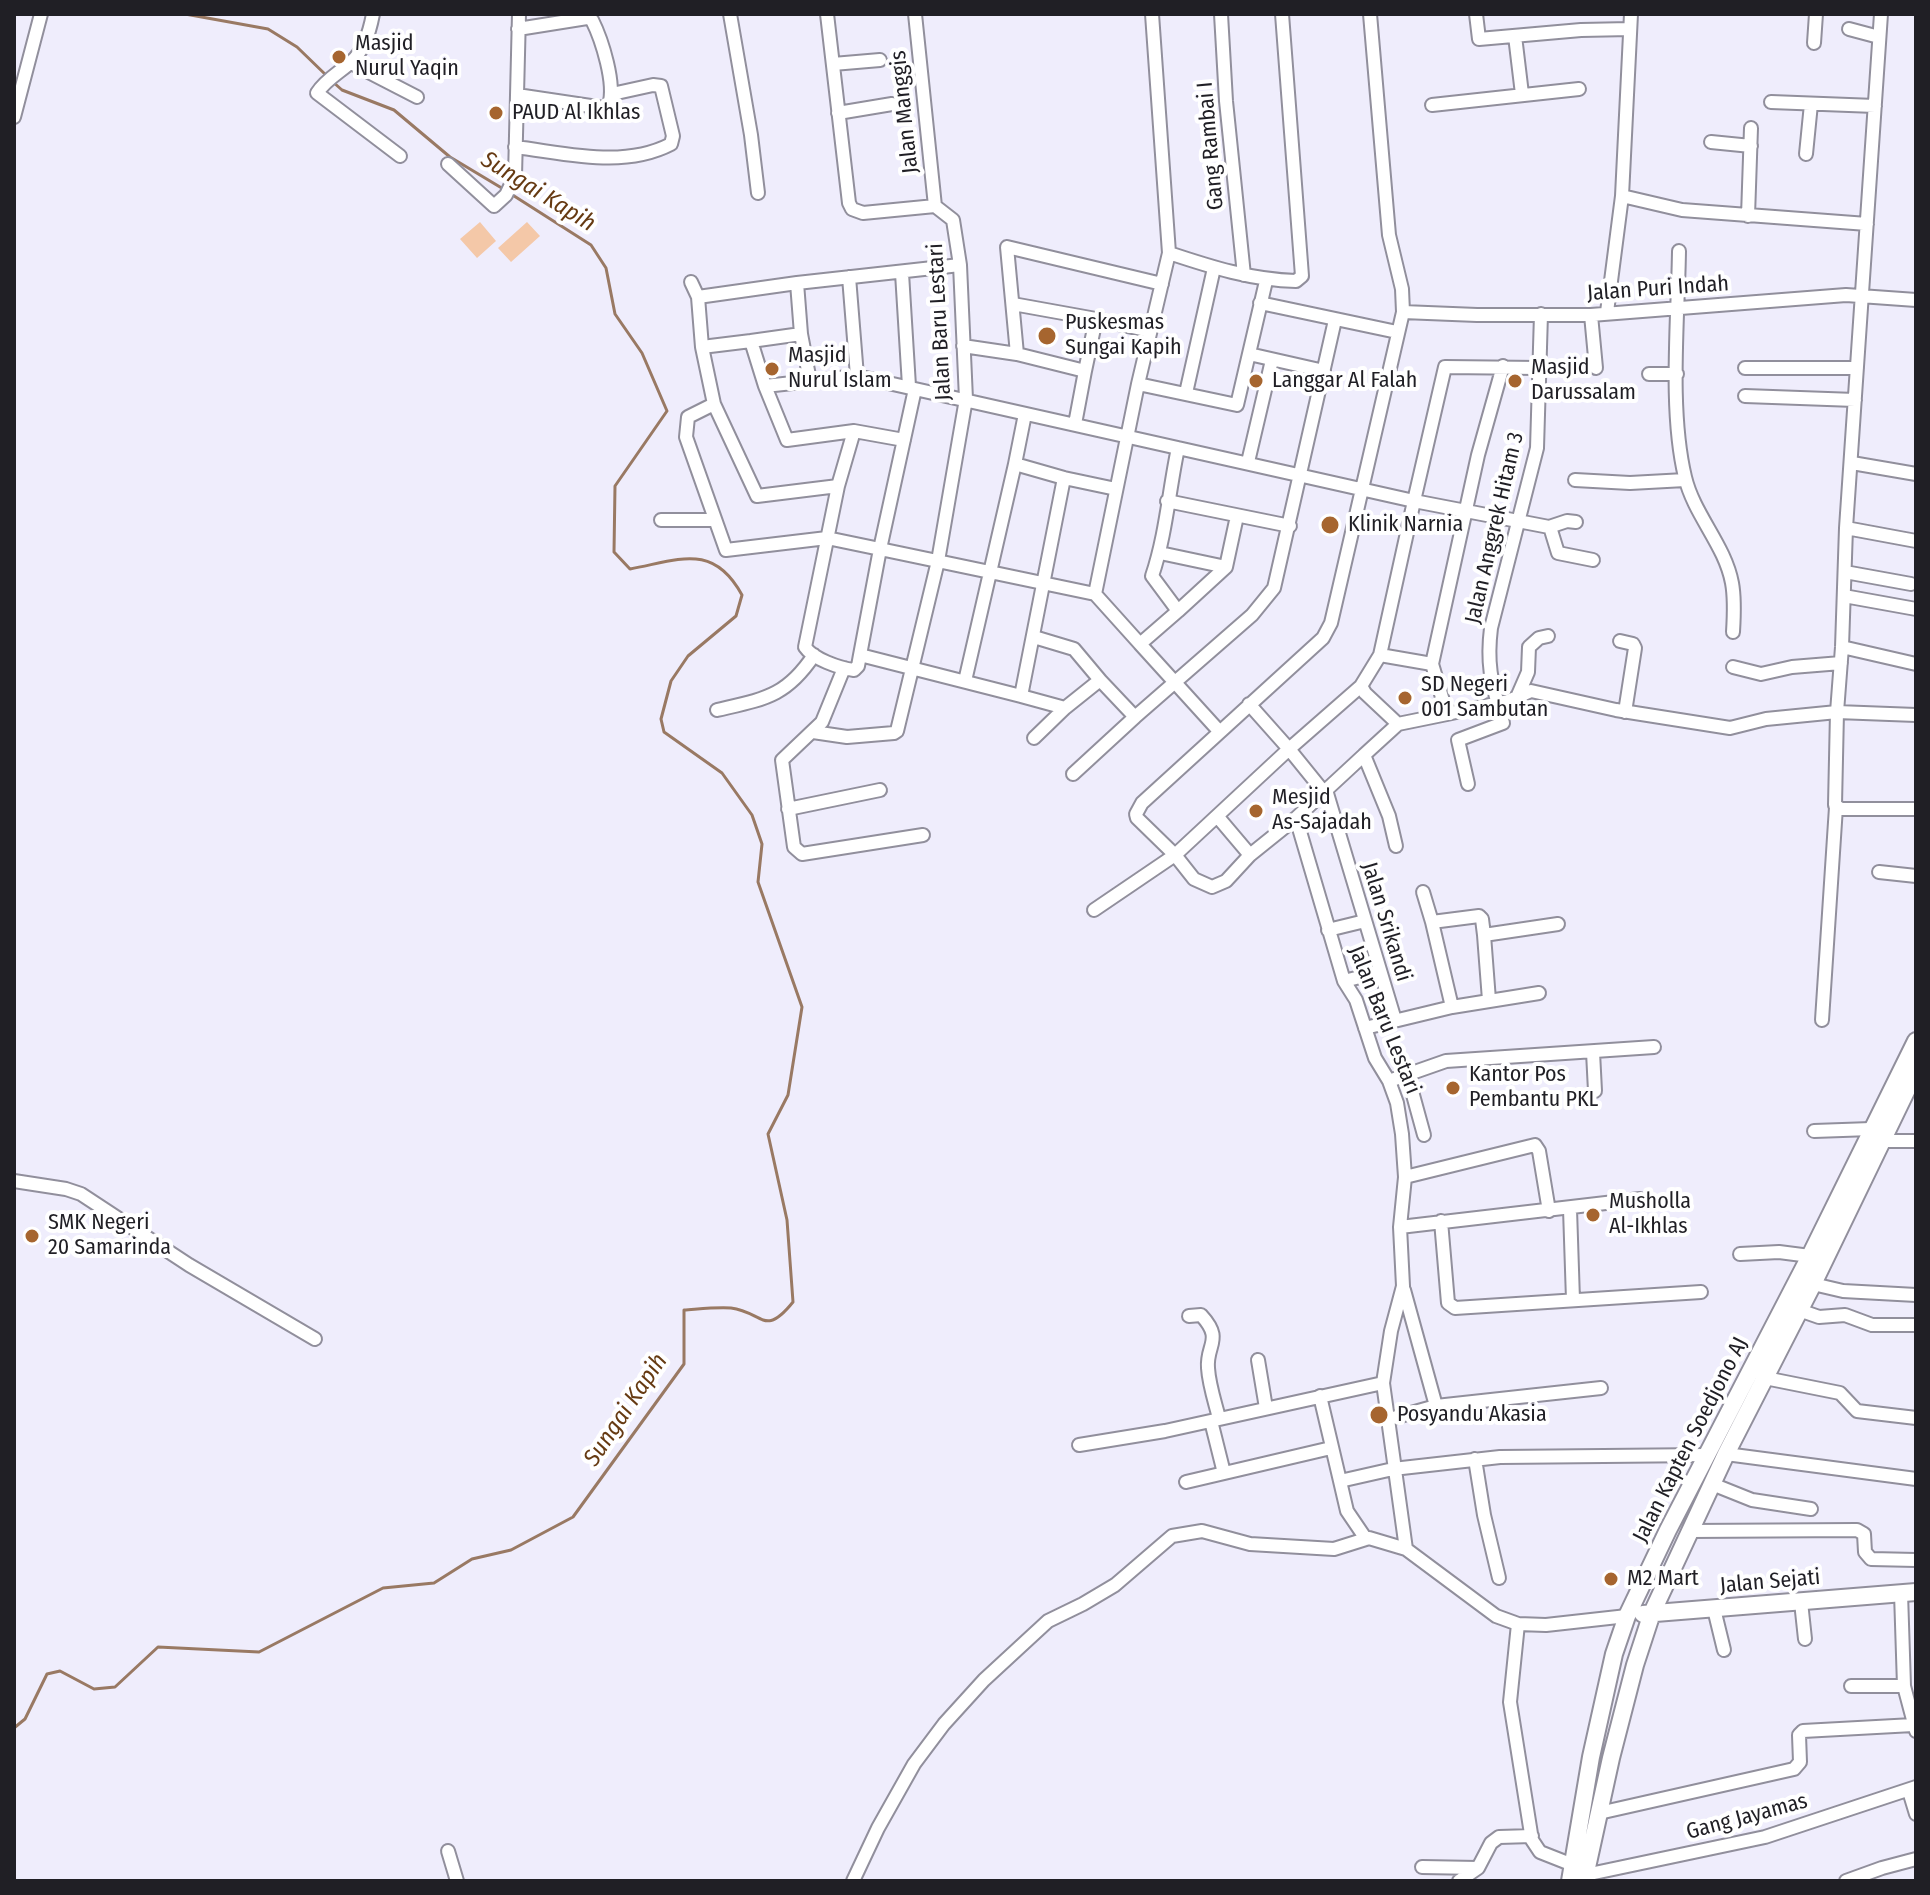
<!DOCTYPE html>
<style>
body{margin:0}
#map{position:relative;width:1930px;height:1895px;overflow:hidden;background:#efedfc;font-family:"Fira Sans Condensed",sans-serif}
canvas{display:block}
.frame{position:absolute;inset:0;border:16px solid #201f25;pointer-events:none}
</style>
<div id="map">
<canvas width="1930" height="1895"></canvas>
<div class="frame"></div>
</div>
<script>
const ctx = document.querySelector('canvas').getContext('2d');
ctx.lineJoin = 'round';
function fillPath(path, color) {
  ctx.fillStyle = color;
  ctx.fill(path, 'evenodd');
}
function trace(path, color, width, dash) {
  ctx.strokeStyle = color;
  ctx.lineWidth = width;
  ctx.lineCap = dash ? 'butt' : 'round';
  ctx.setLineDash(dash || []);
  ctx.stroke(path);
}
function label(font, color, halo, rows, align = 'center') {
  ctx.font = font + ' "Fira Sans Condensed",sans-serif';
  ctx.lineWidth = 8;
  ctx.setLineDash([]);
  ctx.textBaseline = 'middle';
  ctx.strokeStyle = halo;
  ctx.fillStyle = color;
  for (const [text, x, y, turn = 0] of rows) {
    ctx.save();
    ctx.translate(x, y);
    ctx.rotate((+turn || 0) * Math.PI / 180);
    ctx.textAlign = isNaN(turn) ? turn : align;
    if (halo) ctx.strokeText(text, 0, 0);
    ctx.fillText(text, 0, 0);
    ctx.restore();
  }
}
fillPath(new Path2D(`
 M480 222 496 241 477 258 460 239Z
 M527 222 540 236 511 262 498 248Z`), '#f4c8a8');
trace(new Path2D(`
 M185 14 268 29 297 47 328 77
 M333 82 342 90 394 110 450 157 505 190
 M14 1728 25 1719 47 1674 60 1671 94 1689 115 1687 158 1647 259 1652 383 1588 434 1583 472 1559 511 1550 573 1517 684 1364V1310C699 1309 716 1307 731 1308 763 1312 764 1338 793 1302L787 1220 768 1134 788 1095 802 1007 758 882 762 844 752 815 722 773 664 732 661 719 671 681 688 656 736 616 742 595C713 542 679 560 630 569L614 552 615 486 667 411 642 353 615 314 606 268 591 245 511 194`), '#997963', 3);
const street = new Path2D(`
 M373 14C370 30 364 51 351 62 339 73 326 79 317 93L400 156
 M730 14 751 135 758 193
 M915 14 935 206
 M1152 14 1169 253 1138 384 1095 594 880 549 915 389 1414 501 1380 655 1361 686 1289 749 1249 704
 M1221 14 1226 101 1244 275
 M1370 14 1389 235 1402 289 1403 312 1331 623 1323 638 1142 803 1136 814 1137 818 1175 855 1194 879 1212 887 1226 881 1250 855 1296 818 1344 981 1356 1000 1375 1058 1389 1081 1397 1103 1402 1134 1405 1177 1400 1227 1403 1286 1391 1331 1383 1383 1406 1549
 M1476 14 1479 39 1581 30 1630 29
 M1881 14 1846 528 1842 647 1837 712 1835 805 1841 809H1916
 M1849 29 1879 37
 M1515 36 1522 94
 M1814 43 1816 14
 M351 63 417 97
 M833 64 880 60
 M517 95 604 108 609 105C616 84 602 40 592 20L587 18 518 29
 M1771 102 1875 106
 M1432 105 1579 89
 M838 113 892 104
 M14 117 41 14
 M1711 142 1751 146
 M515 147C566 153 623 169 671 144L673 136 661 86 653 85 612 94
 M1806 154 1811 104
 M448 164 494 206 506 195 515 176 519 14
 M1622 196 1682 210 1867 224
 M1748 216 1751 128
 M1679 251C1678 321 1669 410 1685 477 1694 515 1725 545 1732 583 1735 599 1734 616 1733 632
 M1169 253C1211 267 1252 280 1296 281L1302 276 1282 14
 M902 273 909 386
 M849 277 857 376
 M691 282 698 297 702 347 751 341 765 386
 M797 283 960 265
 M698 297 797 283 801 334 751 341
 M1260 303 1397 332
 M1013 304 1096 319 1085 371 1017 354
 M1403 312 1477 315H1591L1846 295 1916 300
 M1607 312 1622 196 1631 14
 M1591 315 1596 368
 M1096 319 1150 331
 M801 334 810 381
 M963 346 1017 354 1007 247 1162 284
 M702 347 714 404 757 496 838 486
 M1249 354 1324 371
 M1539 368 1445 367 1414 501 1549 527 1567 521 1576 522
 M1745 368H1857
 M1649 374H1677
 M1138 384 1237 405 1266 281
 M1186 393 1214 268
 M1745 396 1855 400
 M714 404 688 417 686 437 726 550 827 538 880 549 860 655 1021 696
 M1075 424 1085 371
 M854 431 787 440 765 386 857 376 915 389
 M1248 462 1272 360
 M1852 463 1916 474
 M1015 464 1025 414
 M1575 480 1630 483 1685 480
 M1167 501 1290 526
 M661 520H715
 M1550 527 1558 553 1593 560
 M1846 528 1916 541
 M1160 553 1226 567 1178 611
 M1226 567 1237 516
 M1845 572 1911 584
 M1095 594 1140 644 1178 611 1152 576C1166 535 1169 490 1178 448
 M1844 596 1916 609
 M1034 637 1074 649 1100 680 1065 708 1021 696 1064 478
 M1620 641 1633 644 1635 648 1625 712
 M1140 644 1219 731
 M1842 647 1916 664
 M860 655 858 666 854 670C839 668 813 659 805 647L838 486 854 431 904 440
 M1380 655 1432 664 1447 714 1398 724
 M1432 664 1478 455 1503 366
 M1733 667 1761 674 1792 667 1841 663
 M844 668 822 722 782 760 794 847 802 854 923 835
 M1100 680 1135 717 1252 615 1274 588 1335 320
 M965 681 1015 464 1064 478 1116 489
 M1361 686 1365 693 1398 724 1364 755
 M1518 695 1528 672 1529 647 1539 638 1548 636
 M717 710C764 699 786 697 814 655
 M1447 714 1508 701 1531 691 1616 710 1730 728 1766 719 1837 712 1916 715
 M813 732 847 737 894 733 897 731 938 561 966 399 960 265 953 220 935 206 863 213 852 209 849 203 827 14
 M1034 738 1065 708
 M1073 774 1135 717
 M1468 784 1458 740 1503 723C1493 686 1486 668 1491 628L1537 448 1541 314
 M1326 790 1395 1020
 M788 809 880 790
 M1217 816 1250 855
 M1296 818 1364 755 1389 816 1396 846
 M1879 872 1916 876
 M1423 892 1432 922
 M1094 910 1175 855 1289 749 1323 791
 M1328 930 1365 921
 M1344 981 1380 972
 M1489 1000 1484 935 1558 924
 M1452 1007 1432 922 1479 916 1482 919 1484 935
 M1822 1020 1836 807
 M1365 1028 1452 1007 1539 993
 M1593 1052 1595 1091
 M1407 1073 1424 1135
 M1389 1081 1446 1061 1654 1047
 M1814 1131 1871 1129
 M1883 1141H1916
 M1405 1177 1535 1145 1539 1151 1549 1211
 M14 1181 66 1189 81 1194 189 1265 315 1339
 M1570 1209 1573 1300
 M1441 1221 1448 1303 1455 1308 1701 1292
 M1400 1227 1640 1199
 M1740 1254 1779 1252 1810 1256
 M1813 1284 1843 1291 1916 1295
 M1404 1290 1436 1406
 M1799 1310 1819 1317 1845 1315 1872 1325H1916
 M1189 1316 1201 1315C1224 1340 1206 1344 1208 1368 1209 1385 1215 1402 1219 1418
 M1258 1360 1266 1408
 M1765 1378 1840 1393 1857 1411 1916 1418
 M1320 1396 1340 1481 1393 1469 1500 1457 1707 1455
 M1386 1420 1436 1406 1601 1388
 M1211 1421 1224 1473
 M1079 1445 1165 1431 1383 1383
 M1726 1454 1916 1479
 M1475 1459 1484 1515 1499 1578
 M1340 1481 1347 1511 1366 1539
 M1186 1482 1331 1448
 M1712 1484 1752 1500 1811 1509
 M1689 1531 1857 1530 1864 1534 1865 1552 1871 1559 1916 1560
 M1901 1593 1904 1686 1916 1731
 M1801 1602 1805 1639
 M1714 1609 1724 1650
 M1518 1624 1510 1702 1532 1840 1540 1852 1573 1865
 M1851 1686H1904
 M1909 1791 1916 1814
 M1599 1813 1794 1769 1800 1762 1799 1735 1803 1731 1913 1725
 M448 1851 457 1881
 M1422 1867 1478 1868
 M1585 1875 1765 1837 1916 1787
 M853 1881 878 1828 914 1764 944 1724 984 1680 1048 1621 1083 1604 1115 1585 1172 1536 1202 1531 1250 1544 1334 1549 1369 1538 1406 1549 1496 1616 1518 1624 1546 1625 1627 1616
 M1459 1881 1478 1868 1491 1843 1499 1837 1532 1836
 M1846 1881 1882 1868 1916 1859`);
const secondary = new Path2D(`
 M1643 1614 1916 1592
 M1570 1881 1591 1757 1614 1654 1627 1616 1668 1530 1810 1256 1916 1041
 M1584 1881 1611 1758 1635 1665 1652 1613 1726 1454 1813 1284 1916 1071`);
trace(street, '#918f9c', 16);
trace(secondary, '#918f9c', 20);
trace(street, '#fff', 12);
trace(secondary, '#fff', 16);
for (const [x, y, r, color] of [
 [339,57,8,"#a6652f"],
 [496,113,8,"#a6652f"],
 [1047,336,10,"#a6652f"],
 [772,369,8,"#a6652f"],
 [1256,381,8,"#a6652f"],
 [1515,381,8,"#a6652f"],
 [1330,525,10,"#a6652f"],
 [1405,698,8,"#a6652f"],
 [1256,811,8,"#a6652f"],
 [1453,1088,8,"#a6652f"],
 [1593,1215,8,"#a6652f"],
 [32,1236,8,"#a6652f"],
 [1379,1415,10,"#a6652f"],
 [1611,1579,8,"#a6652f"]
]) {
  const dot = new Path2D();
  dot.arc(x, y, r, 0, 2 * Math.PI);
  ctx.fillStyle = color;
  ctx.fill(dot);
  trace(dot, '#fff', 3);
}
label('22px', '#201f25', '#fff', [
 ["Masjid",355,44],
 ["Nurul Yaqin",355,69],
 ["PAUD Al Ikhlas",512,113],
 ["Puskesmas",1065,323],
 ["Sungai Kapih",1065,348],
 ["Masjid",788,356],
 ["Nurul Islam",788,381],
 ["Masjid",1531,368],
 ["Darussalam",1531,393],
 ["Langgar Al Falah",1272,381],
 ["Klinik Narnia",1348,525],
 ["SD Negeri",1421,685],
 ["001 Sambutan",1421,710],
 ["Mesjid",1272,798],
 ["As-Sajadah",1272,823],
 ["Kantor Pos",1469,1075],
 ["Pembantu PKL",1469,1100],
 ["Musholla",1609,1202],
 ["Al-Ikhlas",1609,1227],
 ["SMK Negeri",48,1223],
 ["20 Samarinda",48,1248],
 ["Posyandu Akasia",1397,1415],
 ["M2 Mart",1627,1579]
], 'left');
label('22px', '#201f25', '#fff', [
 ["Jalan Manggis",905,112,-96],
 ["Gang Rambai I",1211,146,-95],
 ["Jalan Puri Indah",1658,289,-4],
 ["Jalan Baru Lestari",940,322,-93],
 ["Jalan Anggrek Hitam 3",1495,528,-77],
 ["Jalan Srikandi",1386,922,73],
 ["Jalan Baru Lestari",1384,1020,68],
 ["Jalan Kapten Soedjono AJ",1691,1440,-63],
 ["Jalan Sejati",1770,1582,-5],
 ["Gang Jayamas",1747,1817,-15]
]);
label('italic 24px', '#663a12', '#fff', [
 ["Sungai Kapih",538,192,32],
 ["Sungai Kapih",626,1410,-56]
]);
</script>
